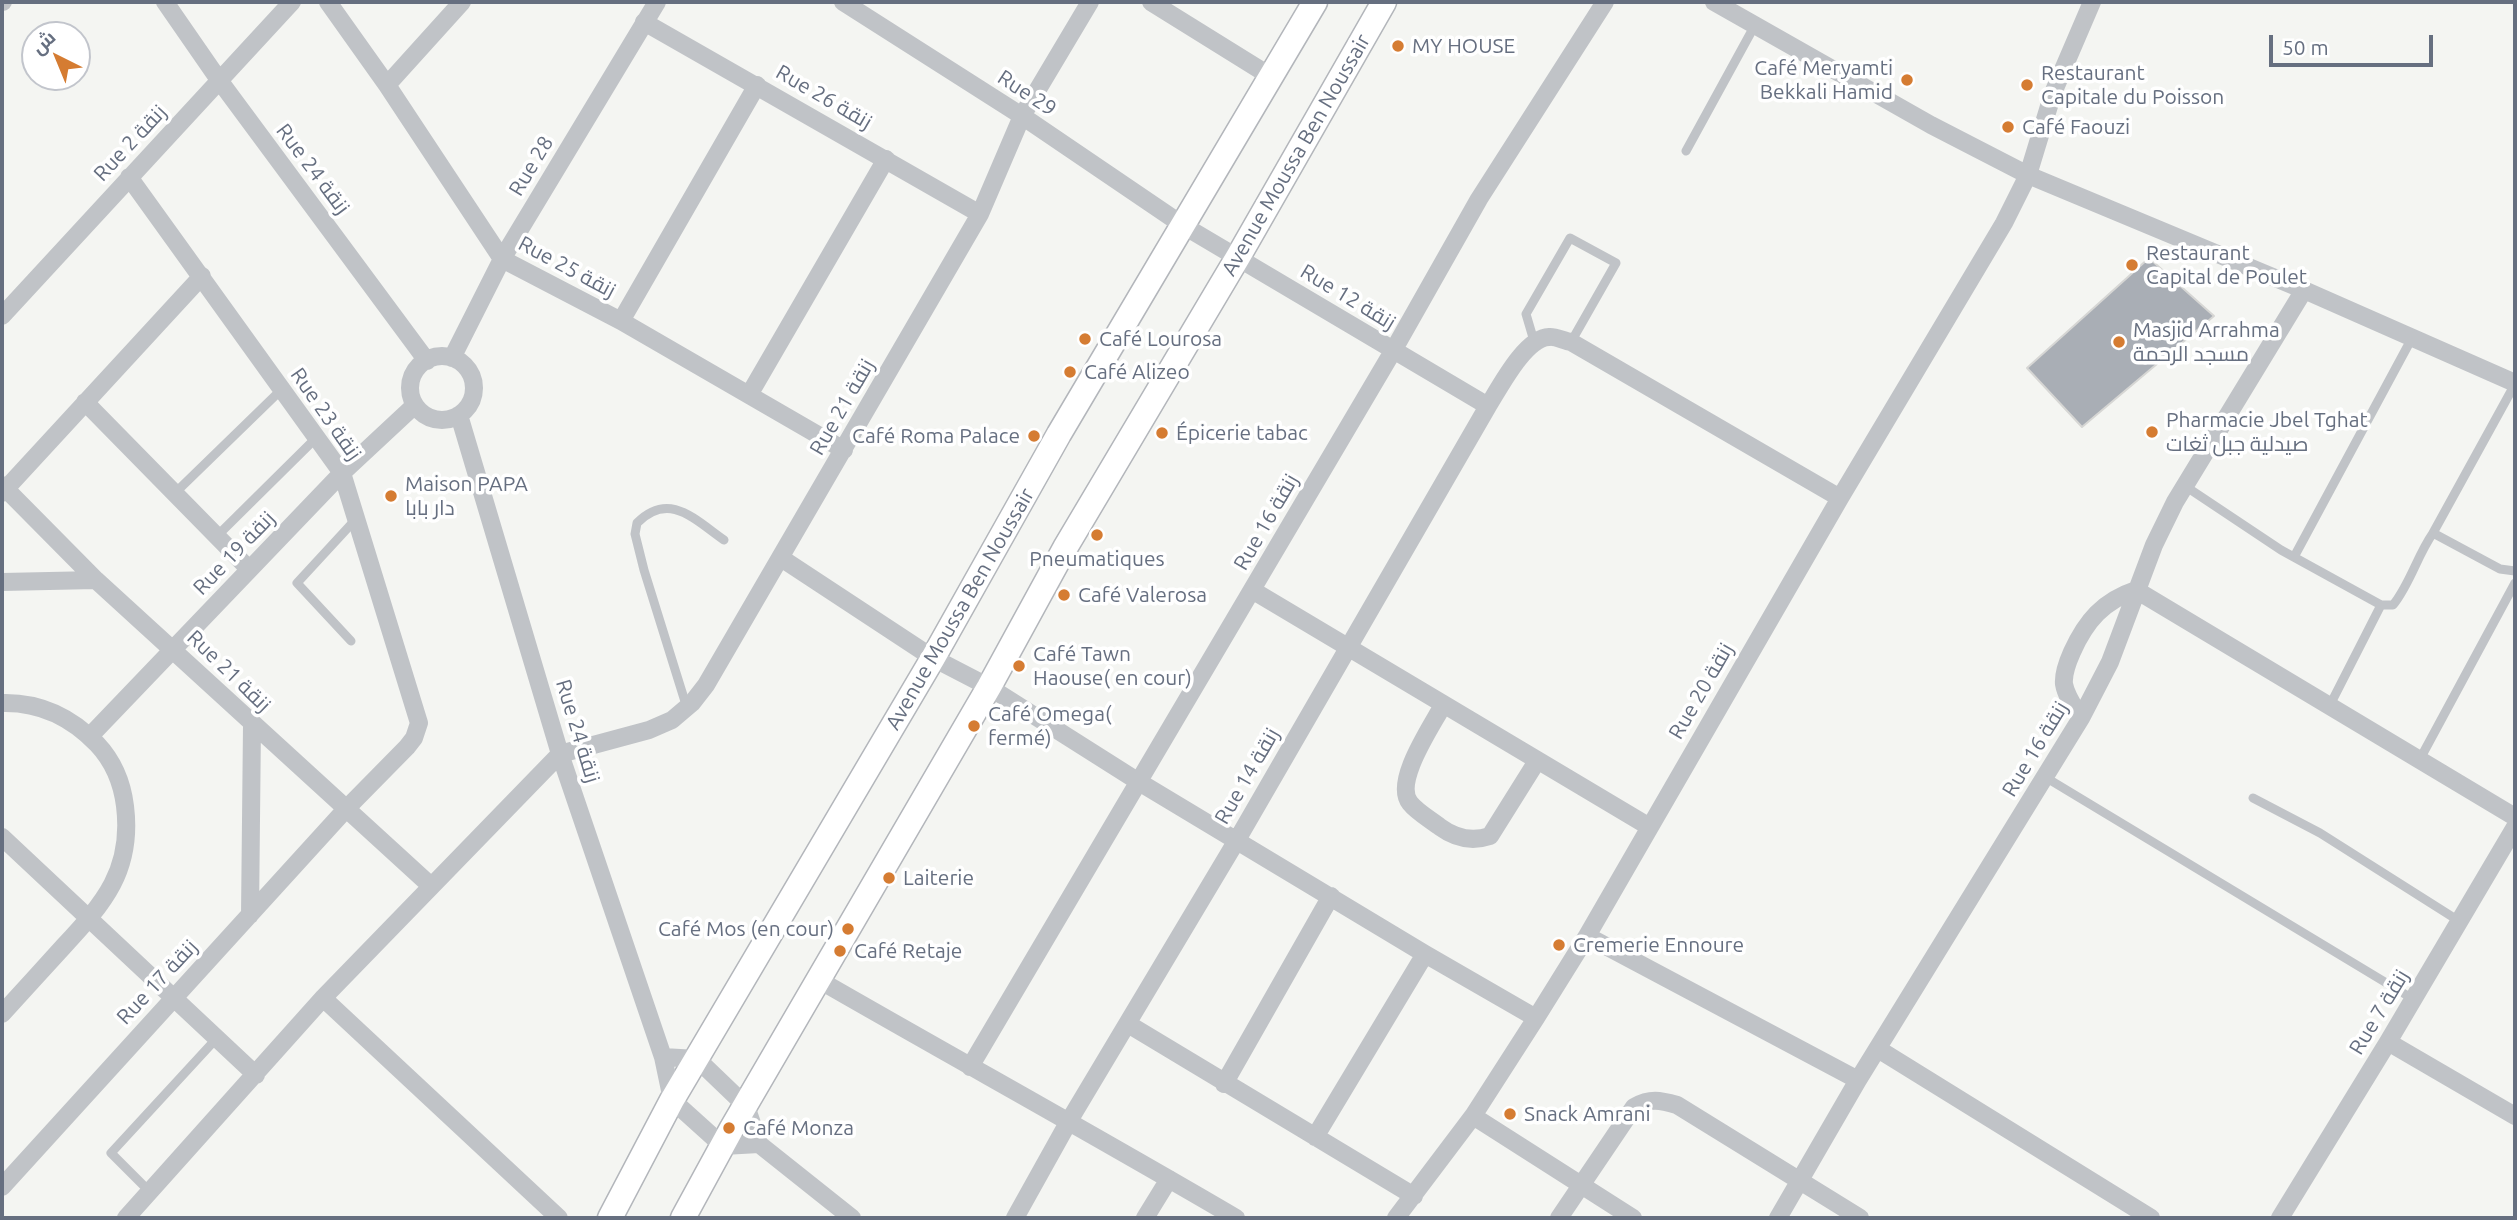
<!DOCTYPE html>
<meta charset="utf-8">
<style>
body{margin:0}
#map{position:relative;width:2517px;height:1220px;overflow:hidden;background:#f4f5f2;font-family:Ubuntu,Cairo,sans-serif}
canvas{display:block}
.frame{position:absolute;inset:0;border:4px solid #666f80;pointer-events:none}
.north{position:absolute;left:21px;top:21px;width:70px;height:70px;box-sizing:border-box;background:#fff;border:2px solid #c2c5cc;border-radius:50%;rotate:317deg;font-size:19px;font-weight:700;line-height:28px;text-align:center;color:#666f80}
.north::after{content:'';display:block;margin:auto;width:24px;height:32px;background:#d57c32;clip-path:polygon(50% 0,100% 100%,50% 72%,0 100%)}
.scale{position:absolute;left:2269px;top:35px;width:164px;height:32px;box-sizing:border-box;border:4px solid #666f80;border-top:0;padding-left:9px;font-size:21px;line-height:24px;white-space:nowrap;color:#666f80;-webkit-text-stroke:5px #fff;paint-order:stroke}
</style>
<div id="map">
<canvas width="2517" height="1220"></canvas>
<div class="frame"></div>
<div class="north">ش</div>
<div class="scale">50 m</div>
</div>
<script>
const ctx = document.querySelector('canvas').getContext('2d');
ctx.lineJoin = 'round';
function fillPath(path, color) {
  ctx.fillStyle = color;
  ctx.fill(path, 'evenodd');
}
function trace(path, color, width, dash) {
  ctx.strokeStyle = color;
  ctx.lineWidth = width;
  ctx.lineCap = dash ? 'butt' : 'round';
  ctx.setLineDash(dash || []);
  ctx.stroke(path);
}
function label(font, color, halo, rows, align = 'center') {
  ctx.font = font + ' Ubuntu,Cairo,sans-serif';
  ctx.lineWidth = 7;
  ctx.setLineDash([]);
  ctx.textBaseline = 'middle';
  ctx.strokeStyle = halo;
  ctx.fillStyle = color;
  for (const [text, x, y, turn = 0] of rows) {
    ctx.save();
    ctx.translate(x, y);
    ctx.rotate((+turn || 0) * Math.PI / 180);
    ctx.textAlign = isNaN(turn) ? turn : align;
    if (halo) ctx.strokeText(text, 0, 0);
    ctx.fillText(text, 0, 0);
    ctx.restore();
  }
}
const building = new Path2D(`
 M2149 258 2214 316 2082 427 2027 368Z`);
fillPath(building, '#a9aeb5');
trace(building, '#d6d6d4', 2);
const secondary = new Path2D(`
 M610 1218 672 1100 933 658 1059 434 1315 2
 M683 1218 732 1128 989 687 1065 548 1238 257 1384 2`);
trace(secondary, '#b3b6bb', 27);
trace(new Path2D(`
 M1686 151 1755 25
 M1534 341 1526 314 1570 238 1616 263 1571 342
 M2185 486 2281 550 2381 605H2393C2410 584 2417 556 2433 533L2500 569 2515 571
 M175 493 282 389
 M2433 533 2515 384
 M217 536 317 437
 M2294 557 2412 338
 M351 641 297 583 356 519
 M2330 705 2381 605
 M687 708 644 570 635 534 637 523C669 491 694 519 724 540
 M2420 759 2515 583
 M2045 777 2413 999
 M2253 798 2320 833 2459 921
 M150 1192 111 1153 216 1039`), '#c0c3c7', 9);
trace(new Path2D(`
 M2 2H3
 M165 2 219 80 427 361
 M328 2 387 85 502 259 621 321 844 450
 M843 2 1022 116 1184 226 1488 406
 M1151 2 1270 76
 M1714 2 1931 125 2028 175 2304 290 2515 383
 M644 22 980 214
 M387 85 462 2
 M2 316 292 2
 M621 321 757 85
 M410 388a32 32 0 1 1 64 0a32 32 0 1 1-64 0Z
 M452 358 502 259 657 2
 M749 395 886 159
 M85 402 249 569
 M459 415 560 754 663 1057 672 1100 723 1146 759 1144
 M2 485 96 580 431 886
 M2 493 202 276
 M781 558 933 658 989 687 1139 782 1425 954 1536 1018
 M2 582 96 580
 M1252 590 1648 826
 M2 703C39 702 71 717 97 744 114 762 122 782 125 806 133 870 104 903 63 947 43 969 22 992 2 1014
 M1443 705C1432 726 1393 782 1410 803 1417 812 1431 820 1440 827 1455 838 1472 842 1490 836L1537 761
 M2081 718C2074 707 2066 696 2064 684 2063 674 2068 661 2072 652 2086 621 2103 601 2136 590L2515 817
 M90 736 342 473 415 405
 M2 837 256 1075
 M250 915 252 725
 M1587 936 1858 1080
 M819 980C958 1060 1098 1137 1236 1218
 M323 998 559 1218
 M1128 1024 1414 1196
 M2388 1042 2515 1116
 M1878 1049 2151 1218
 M663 1057 697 1059 746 1106 759 1144 852 1218
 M970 1067 1393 351 1479 199 1605 2
 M1224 1084 1331 896
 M1473 1116 1633 1218
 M1315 1137 1425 954
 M2 1187 346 809 407 747 414 738 419 723 342 473 129 177
 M126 1218 323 998 560 754 649 730 672 720 692 703 706 685 980 214 1022 116 1090 2
 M1015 1218 1069 1121 1237 840 1488 406C1500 387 1525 338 1549 337 1555 336 1564 341 1571 342L1840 498
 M1145 1218 1169 1179
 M1396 1218 1473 1116 1536 1018 1587 936 1840 498 2004 223 2028 175 2053 93 2092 2
 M1559 1218 1634 1107C1650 1098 1660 1100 1677 1105L1860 1218
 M1778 1218 1858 1080 2081 718 2110 662 2154 545 2175 502 2304 290
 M2280 1218 2388 1042 2515 827`), '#c0c3c7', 18);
trace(secondary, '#fff', 24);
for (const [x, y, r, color] of [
 [1398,46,7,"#d57c32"],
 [1907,80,7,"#d57c32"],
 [2027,85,7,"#d57c32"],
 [2008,127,7,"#d57c32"],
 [2132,265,7,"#d57c32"],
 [1085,339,7,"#d57c32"],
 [2119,342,7,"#d57c32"],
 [1070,372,7,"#d57c32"],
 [2152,432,7,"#d57c32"],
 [1162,433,7,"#d57c32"],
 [1034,436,7,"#d57c32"],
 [391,496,7,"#d57c32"],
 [1097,535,7,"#d57c32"],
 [1064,595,7,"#d57c32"],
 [1019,666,7,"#d57c32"],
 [974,726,7,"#d57c32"],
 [889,878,7,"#d57c32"],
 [848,929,7,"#d57c32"],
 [1559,945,7,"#d57c32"],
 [840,951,7,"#d57c32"],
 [1510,1114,7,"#d57c32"],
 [729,1128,7,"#d57c32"]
]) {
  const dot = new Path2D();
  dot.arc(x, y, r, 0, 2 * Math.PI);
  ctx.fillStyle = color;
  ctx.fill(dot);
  trace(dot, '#fff', 2.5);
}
label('21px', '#666f80', '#fff', [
 ["MY HOUSE",1412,46],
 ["Café Meryamti",1893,68,"right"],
 ["Bekkali Hamid",1893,92,"right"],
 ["Restaurant",2041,73],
 ["Capitale du Poisson",2041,97],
 ["Café Faouzi",2022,127],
 ["Restaurant",2146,253],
 ["Capital de Poulet",2146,277],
 ["Masjid Arrahma",2133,330],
 ["مسجد الرحمة",2133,354],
 ["Café Lourosa",1099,339],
 ["Café Alizeo",1084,372],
 ["Pharmacie Jbel Tghat",2166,420],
 ["صيدلية جبل ثغات",2166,444],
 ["Épicerie tabac",1176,433],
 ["Café Roma Palace",1020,436,"right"],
 ["Maison PAPA",405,484],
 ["دار بابا",405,508],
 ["Pneumatiques",1097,559,"center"],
 ["Café Valerosa",1078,595],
 ["Café Tawn",1033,654],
 ["Haouse( en cour)",1033,678],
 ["Café Omega(",988,714],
 ["fermé)",988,738],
 ["Laiterie",903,878],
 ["Café Mos (en cour)",834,929,"right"],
 ["Cremerie Ennoure",1573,945],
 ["Café Retaje",854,951],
 ["Snack Amrani",1524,1114],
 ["Café Monza",743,1128]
], 'left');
label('21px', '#666f80', '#fff', [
 ["Rue 29",1027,93,33],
 ["Rue 26 زنقة",824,97,30],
 ["Rue 2 زنقة",130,143,-47],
 ["Avenue Moussa Ben Noussair",1296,155,-60],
 ["Rue 28",531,166,-59],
 ["Rue 24 زنقة",313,169,53],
 ["Rue 25 زنقة",567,267,28],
 ["Rue 12 زنقة",1348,297,31],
 ["Rue 21 زنقة",842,407,-60],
 ["Rue 23 زنقة",326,414,55],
 ["Rue 16 زنقة",1266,522,-60],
 ["Rue 19 زنقة",234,553,-46],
 ["Avenue Moussa Ben Noussair",960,609,-60],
 ["Rue 21 زنقة",229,671,44],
 ["Rue 20 زنقة",1701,691,-60],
 ["Rue 24 زنقة",578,731,73],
 ["Rue 16 زنقة",2035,749,-59],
 ["Rue 14 زنقة",1247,776,-60],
 ["Rue 17 زنقة",157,982,-47],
 ["Rue 7 زنقة",2379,1012,-59]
]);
</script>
